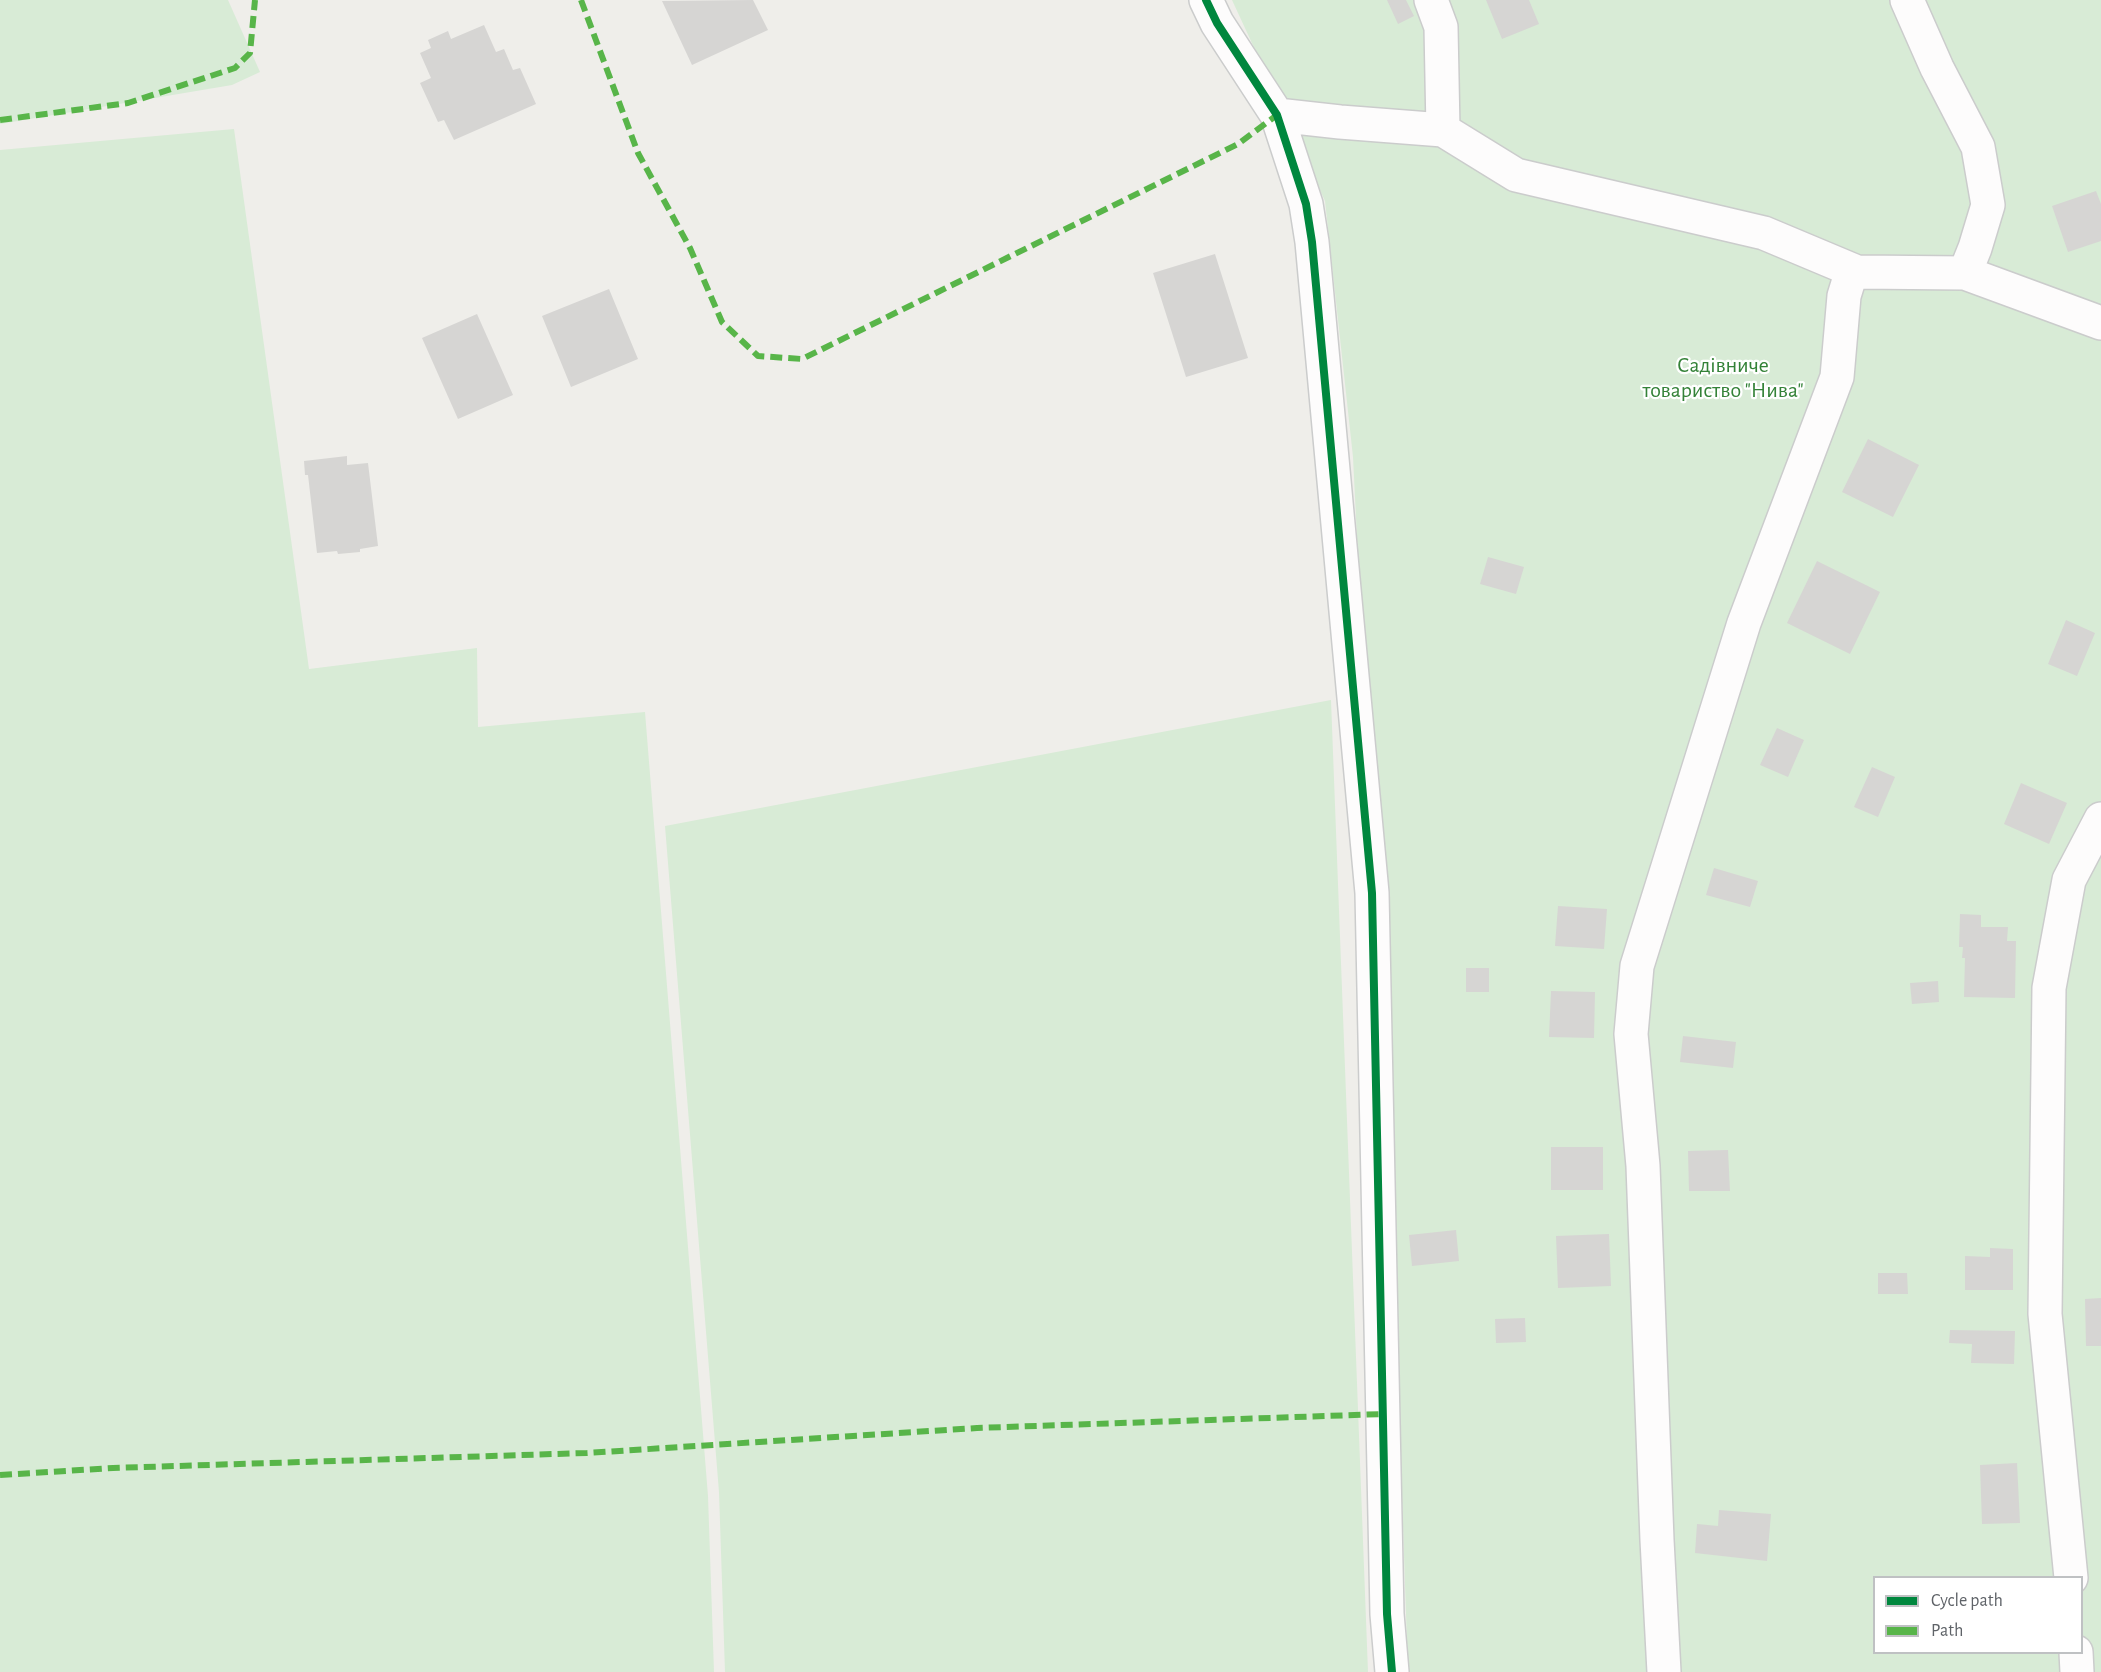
<!DOCTYPE html>
<meta charset="utf-8">
<style>
body{margin:0}
#map{position:relative;width:2101px;height:1672px;overflow:hidden;background:#efeeea;font-family:"Alegreya Sans",sans-serif}
canvas{display:block}
.legend{position:absolute;left:1873px;top:1576px;width:210px;height:78px;box-sizing:border-box;background:#fff;border:2px solid #bfc1c3;margin:0;padding:8px 10px;list-style:none;font-size:18px;color:#5f6368}
.legend li{display:flex;align-items:center;gap:12px;height:30px}
.legend b{width:30px;border:2px solid #bfc1c3}
</style>
<div id="map">
<canvas width="2101" height="1672"></canvas>
<ul class="legend">
<li><b style="height:8px;background:#00873e"></b>Cycle path</li>
<li><b style="height:8px;background:#58b549"></b>Path</li>
</ul>
</div>
<script>
const ctx = document.querySelector('canvas').getContext('2d');
ctx.lineJoin = 'round';
function fillPath(path, color) {
  ctx.fillStyle = color;
  ctx.fill(path, 'evenodd');
}
function trace(path, color, width, dash) {
  ctx.strokeStyle = color;
  ctx.lineWidth = width;
  ctx.lineCap = dash ? 'butt' : 'round';
  ctx.setLineDash(dash || []);
  ctx.stroke(path);
}
function label(font, color, halo, rows, align = 'center') {
  ctx.font = font + ' "Alegreya Sans",sans-serif';
  ctx.lineWidth = 4.5;
  ctx.setLineDash([]);
  ctx.textBaseline = 'middle';
  ctx.strokeStyle = halo;
  ctx.fillStyle = color;
  for (const [text, x, y, turn = 0] of rows) {
    ctx.save();
    ctx.translate(x, y);
    ctx.rotate((+turn || 0) * Math.PI / 180);
    ctx.textAlign = isNaN(turn) ? turn : align;
    if (halo) ctx.strokeText(text, 0, 0);
    ctx.fillText(text, 0, 0);
    ctx.restore();
  }
}
fillPath(new Path2D(`
 M0 0H228L260 72 232 85 0 124Z
 M1232 0H2101V1672H1408L1397 1351 1353 457 1325 201ZM1874 1578H2082V1652H1874Z
 M234 129 309 669 477 648 478 727 645 712 708 1496 714 1672H0V150Z
 M1331 700 1368 1672H725L719 1492 665 826Z`), '#d8ebd6');
fillPath(new Path2D(`
 M753 0 768 30 692 65 662 1Z
 M1387 0H1406L1414 16 1398 24Z
 M1486 0H1529L1539 24 1502 39Z
 M484 25 496 52 504 49 513 70 520 68 536 104 454 140 444 120 438 122 420 83 431 78 420 53 431 48 428 40 448 31 451 39Z
 M2096 191 2101 204V241L2068 252 2052 206Z
 M1215 254 1248 358 1186 377 1153 273Z
 M609 289 638 359 571 387 542 316Z
 M477 314 513 395 458 419 422 338Z
 M1868 439 1919 465 1893 517 1842 492Z
 M347 456V465L368 463 378 546 360 549V552L338 554 337 551 317 553 308 475H305L304 461Z
 M1488 557 1524 567 1516 594 1480 584Z
 M1817 561 1880 592 1850 654 1787 623Z
 M2066 620 2095 633 2077 676 2048 664Z
 M1777 728 1804 740 1788 777 1760 765Z
 M1872 767 1895 777 1878 817 1854 807Z
 M2021 783 2067 803 2049 844 2004 824Z
 M1714 868 1758 881 1750 907 1706 895Z
 M1558 906 1607 909 1604 949 1555 946Z
 M1960 914 1981 915V927H2008L2007 941H2016L2015 998 1964 997 1965 958H1962L1963 947H1959Z
 M1466 968H1489V992H1466Z
 M1938 981 1939 1002 1912 1004 1910 983Z
 M1551 991 1595 992 1594 1038 1549 1037Z
 M1683 1036 1736 1042 1733 1068 1680 1062Z
 M1551 1147H1603V1190H1551Z
 M1728 1150 1730 1191H1689L1688 1151Z
 M1456 1230 1459 1261 1412 1266 1409 1235Z
 M1609 1234 1611 1286 1558 1288 1556 1236Z
 M1990 1248 2013 1249V1290H1965V1256L1990 1257Z
 M1878 1273H1907L1908 1294H1878Z
 M2101 1298V1346H2086L2085 1299Z
 M1525 1318 1526 1342 1496 1343 1495 1319Z
 M1950 1330 2015 1331 2014 1364 1971 1363 1972 1344 1949 1343Z
 M2017 1463 2020 1523 1982 1524 1980 1465Z
 M1719 1510 1771 1514 1767 1561 1695 1553 1697 1524 1718 1526Z`), '#d6d5d3');
const minor = new Path2D(`
 M1206 0 1217 23 1277 115 1306 204 1312 242 1372 893 1387 1614 1392 1672
 M1431 0 1441 27 1443 130
 M1907 0 1937 68 1978 147 1988 205 1975 248 1965 273
 M1277 115 1340 122 1443 130 1516 175 1764 233 1857 272 1965 273 2101 323
 M2071 1578 2045 1314 2049 988 2069 880 2101 819
 M2076 1652 2077 1672
 M1664 1672 1657 1540 1643 1166 1631 1034 1637 966 1744 623 1837 377 1844 296 1852 270`);
trace(minor, '#cbcccc', 36);
trace(minor, '#fdfcfc', 33);
trace(new Path2D(`
 M581 0 638 153 690 248 722 322 758 356 802 359 1238 144 1277 115
 M0 120 128 103 235 68 250 53 255 0
 M0 1475 113 1468 587 1453 977 1428 1383 1414`), '#58b549', 6, [12, 6]);
trace(new Path2D(`
 M1206 0 1217 23 1277 115 1306 204 1312 242 1372 893 1387 1614 1392 1672`), '#00873e', 8);
label('22px', '#348238', '#fff', [
 ["Садівниче",1723,365],
 ["товариство \"Нива\"",1723,390]
]);
</script>
